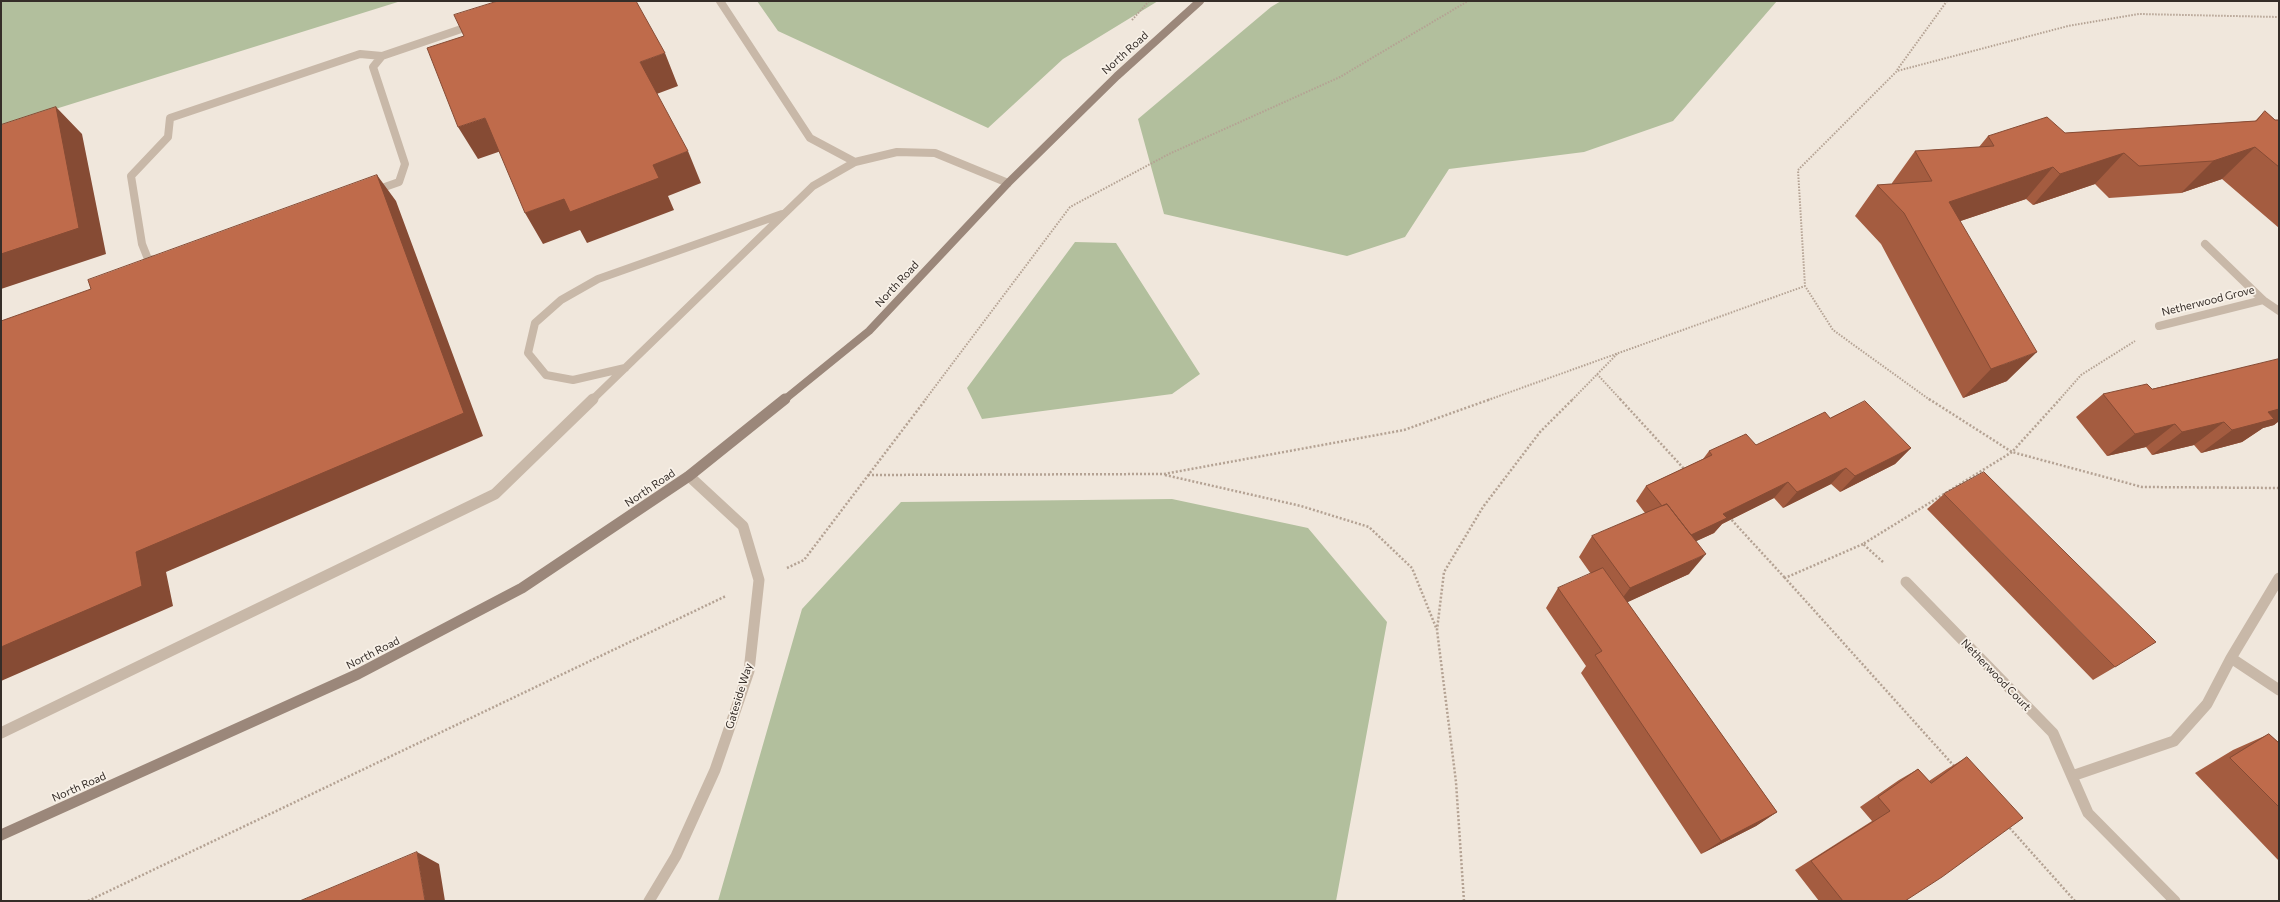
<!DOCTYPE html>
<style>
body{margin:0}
#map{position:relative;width:2280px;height:902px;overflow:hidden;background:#f0e7dc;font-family:Commissioner,sans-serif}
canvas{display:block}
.frame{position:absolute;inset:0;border:2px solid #352d28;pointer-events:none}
</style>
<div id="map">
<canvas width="2280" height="902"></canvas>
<div class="frame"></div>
</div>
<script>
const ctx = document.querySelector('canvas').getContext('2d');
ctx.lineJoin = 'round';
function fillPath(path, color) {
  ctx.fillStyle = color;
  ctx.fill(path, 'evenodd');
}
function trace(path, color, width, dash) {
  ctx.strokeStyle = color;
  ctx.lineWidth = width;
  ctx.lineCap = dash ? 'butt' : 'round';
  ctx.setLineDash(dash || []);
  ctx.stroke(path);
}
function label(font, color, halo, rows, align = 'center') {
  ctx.font = font + ' Commissioner,sans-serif';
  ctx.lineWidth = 3.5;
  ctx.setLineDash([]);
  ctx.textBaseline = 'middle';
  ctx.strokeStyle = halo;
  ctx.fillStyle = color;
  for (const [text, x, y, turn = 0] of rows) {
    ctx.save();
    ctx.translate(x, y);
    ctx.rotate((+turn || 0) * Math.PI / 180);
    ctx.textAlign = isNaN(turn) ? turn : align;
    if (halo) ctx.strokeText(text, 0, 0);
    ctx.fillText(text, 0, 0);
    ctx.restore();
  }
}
fillPath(new Path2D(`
 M1 1H401L1 126Z
 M757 1H1158L1063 59 988 128 778 31Z
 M1281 1H1777L1673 121 1584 152 1449 169 1405 237 1347 256 1164 214 1138 119 1271 7Z
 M1075 242 1116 243 1200 374 1172 394 982 419 967 388Z
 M1172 499 1308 528 1387 622 1336 901H718L802 609 901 502Z`), '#b2bf9d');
trace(new Path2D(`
 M1132 20 1149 1
 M1897 70 1947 1
 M1597 374 1621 400
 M925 400 1070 207 1169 154 1340 77 1468 1
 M1488 400 1805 286
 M1572 400 1618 353
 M1930 400 1833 330 1805 286 1798 170 1897 71 2068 26 2139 14 2279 17
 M2059 400 2081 375 2135 341`), '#b4a293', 2, [1.5, 1.5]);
trace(new Path2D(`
 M1620 399 1686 471
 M1929 399 2012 452 2142 487 2279 488
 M868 475 1164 474 1404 430 1491 399
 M1165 475 1301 506 1369 527 1412 568 1437 630
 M1729 517 1785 578
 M1863 544 1785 578 1955 767
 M1883 562 1863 544 2012 452 2060 399
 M787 568 804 560 926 399
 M2007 825 2075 901
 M88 901 726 596
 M1464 901 1456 782 1437 630 1444 572 1483 507 1540 432 1573 399`), '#b4a293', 2.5, [2, 2]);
trace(new Path2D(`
 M720 1 810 138 855 162
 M360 54 382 56 373 67 405 164 399 182 174 261 148 259 142 244 131 176 168 137 170 118Z
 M382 56 473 25
 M625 368 573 380 546 375 528 353 535 323 561 300 598 279 782 214
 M592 400 813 186 855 162 897 152 935 153 1008 183`), '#c8b8a8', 8);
trace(new Path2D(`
 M1 733 495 494 593 399`), '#c8b8a8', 11);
trace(new Path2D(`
 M2205 244 2263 300 2279 311
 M2159 326 2263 300`), '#c8b8a8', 8);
trace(new Path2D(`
 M1906 582 2053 733 2088 813 2175 901
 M2231 658 2279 690
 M2072 776 2174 741 2207 704 2231 658 2279 578
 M649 901 676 856 715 770 749 671 759 580 743 526 689 476`), '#c8b8a8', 11);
trace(new Path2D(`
 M784 400 869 331 1008 183 1117 76 1200 1`), '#9b877a', 8);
trace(new Path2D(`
 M1 835 358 674 522 588 689 476 785 399`), '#9b877a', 11);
fillPath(new Path2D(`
 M2265 111 2275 120H2279V228L2222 179 2181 193 2109 198 2095 184 2033 205 2026 199 1960 221 2007 381 1963 398 1881 244 1855 216 1877 185 1892 184V183L1915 151 1979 147 1988 136 2065 133 2255 121Z
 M2279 359V421L2274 425 2263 428 2242 442 2201 453 2194 445 2152 455 2146 447 2107 456 2076 417 2103 394 2152 389Z
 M1830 418 1911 448 1895 464 1840 492 1831 484 1783 508 1774 498 1722 524 1714 533 1696 541 1689 574 1627 602 1777 812 1756 826 1701 854 1581 673 1586 666 1546 608 1558 588 1591 574 1579 557 1592 536 1645 513 1636 501 1646 486 1703 459 1709 451 1756 445Z
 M1944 494 2115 667 2093 680 1927 509Z
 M2269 734 2279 743V861L2195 773 2233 750Z
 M1967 757 1905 901H1819L1795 870 1872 821 1860 807 1899 780 1918 769 1929 781 1947 769Z`), '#a45c40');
fillPath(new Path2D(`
 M665 53 678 86 654 95 640 62Z
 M56 107 82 134 106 254 1 289V254Z
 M485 118 504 150 478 159 458 127Z
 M2255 147 2222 179 2181 193 2213 161Z
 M688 151 701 183 668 196 674 210 587 243 580 230 543 244 525 213Z
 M2124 153 2095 184 2033 205 2060 174Z
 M2053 167 2026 199 1925 233 1949 202Z
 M377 175 396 201 483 436 166 572 173 606 1 681V647L136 552Z
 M2037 352 2007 381 1963 398 1991 369Z
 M2279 407V421L2274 425 2263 428 2242 442 2201 453 2232 430 2268 412Z
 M2224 422 2194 445 2152 455 2182 432Z
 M2175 424 2146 447 2107 456 2135 434Z
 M1911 448 1895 464 1840 492 1855 476Z
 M1846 468 1831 484 1783 508 1797 492Z
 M1788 482 1774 498 1722 524 1714 533 1675 551 1686 537 1723 514Z
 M1706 554 1689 574 1615 608 1630 588Z
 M1777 812 1756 826 1701 854 1721 841Z
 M417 852 439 864 445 901H425Z`), '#864b34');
const building = new Path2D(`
 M498 1H636L665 53 640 62 688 151 653 165 659 178 570 212 564 199 525 213 485 118 458 127 427 48 464 36 454 15Z
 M56 107 79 228 1 254V125Z
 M2265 111 2275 120H2279V167L2255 147 2213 161 2139 166 2124 153 2060 174 2053 167 1949 202 2037 352 1991 369 1904 213 1877 185 1932 181 1915 151 1994 146 1988 136 2047 117 2065 133 2256 121Z
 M377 175 464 413 136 552 142 586 1 647V321L91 289 88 280Z
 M2279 359V409L2268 412 2274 419 2232 430 2224 422 2182 432 2175 424 2135 434 2103 394 2147 384 2152 389Z
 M1865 401 1911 448 1855 476 1846 468 1797 492 1788 482 1723 514 1727 518 1691 535 1667 504 1662 506 1646 486 1712 455 1709 451 1746 434 1756 445 1825 412 1830 418Z
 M1984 472 2156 642 2115 667 1944 494Z
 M1667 504 1706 554 1630 588 1592 536Z
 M1603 568 1777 812 1721 841 1595 655 1602 651 1558 588Z
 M2269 734 2279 743V807L2230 758Z
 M1967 757 2023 818 1942 877 1905 901H1843L1811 861 1890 811 1878 797 1918 769 1931 783Z
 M417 852 425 901H300Z`);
fillPath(building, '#bf6b4b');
trace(building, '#864b34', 1);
label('11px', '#352d28', '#f8f1e8', [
 ["North Road",1125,53,-42],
 ["North Road",897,284,-47],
 ["Netherwood Grove",2208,301,-14],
 ["North Road",650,488,-34],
 ["North Road",373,653,-27],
 ["Netherwood Court",1996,675,46],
 ["Gateside Way",739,696,-73],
 ["North Road",79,787,-24]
]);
</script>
